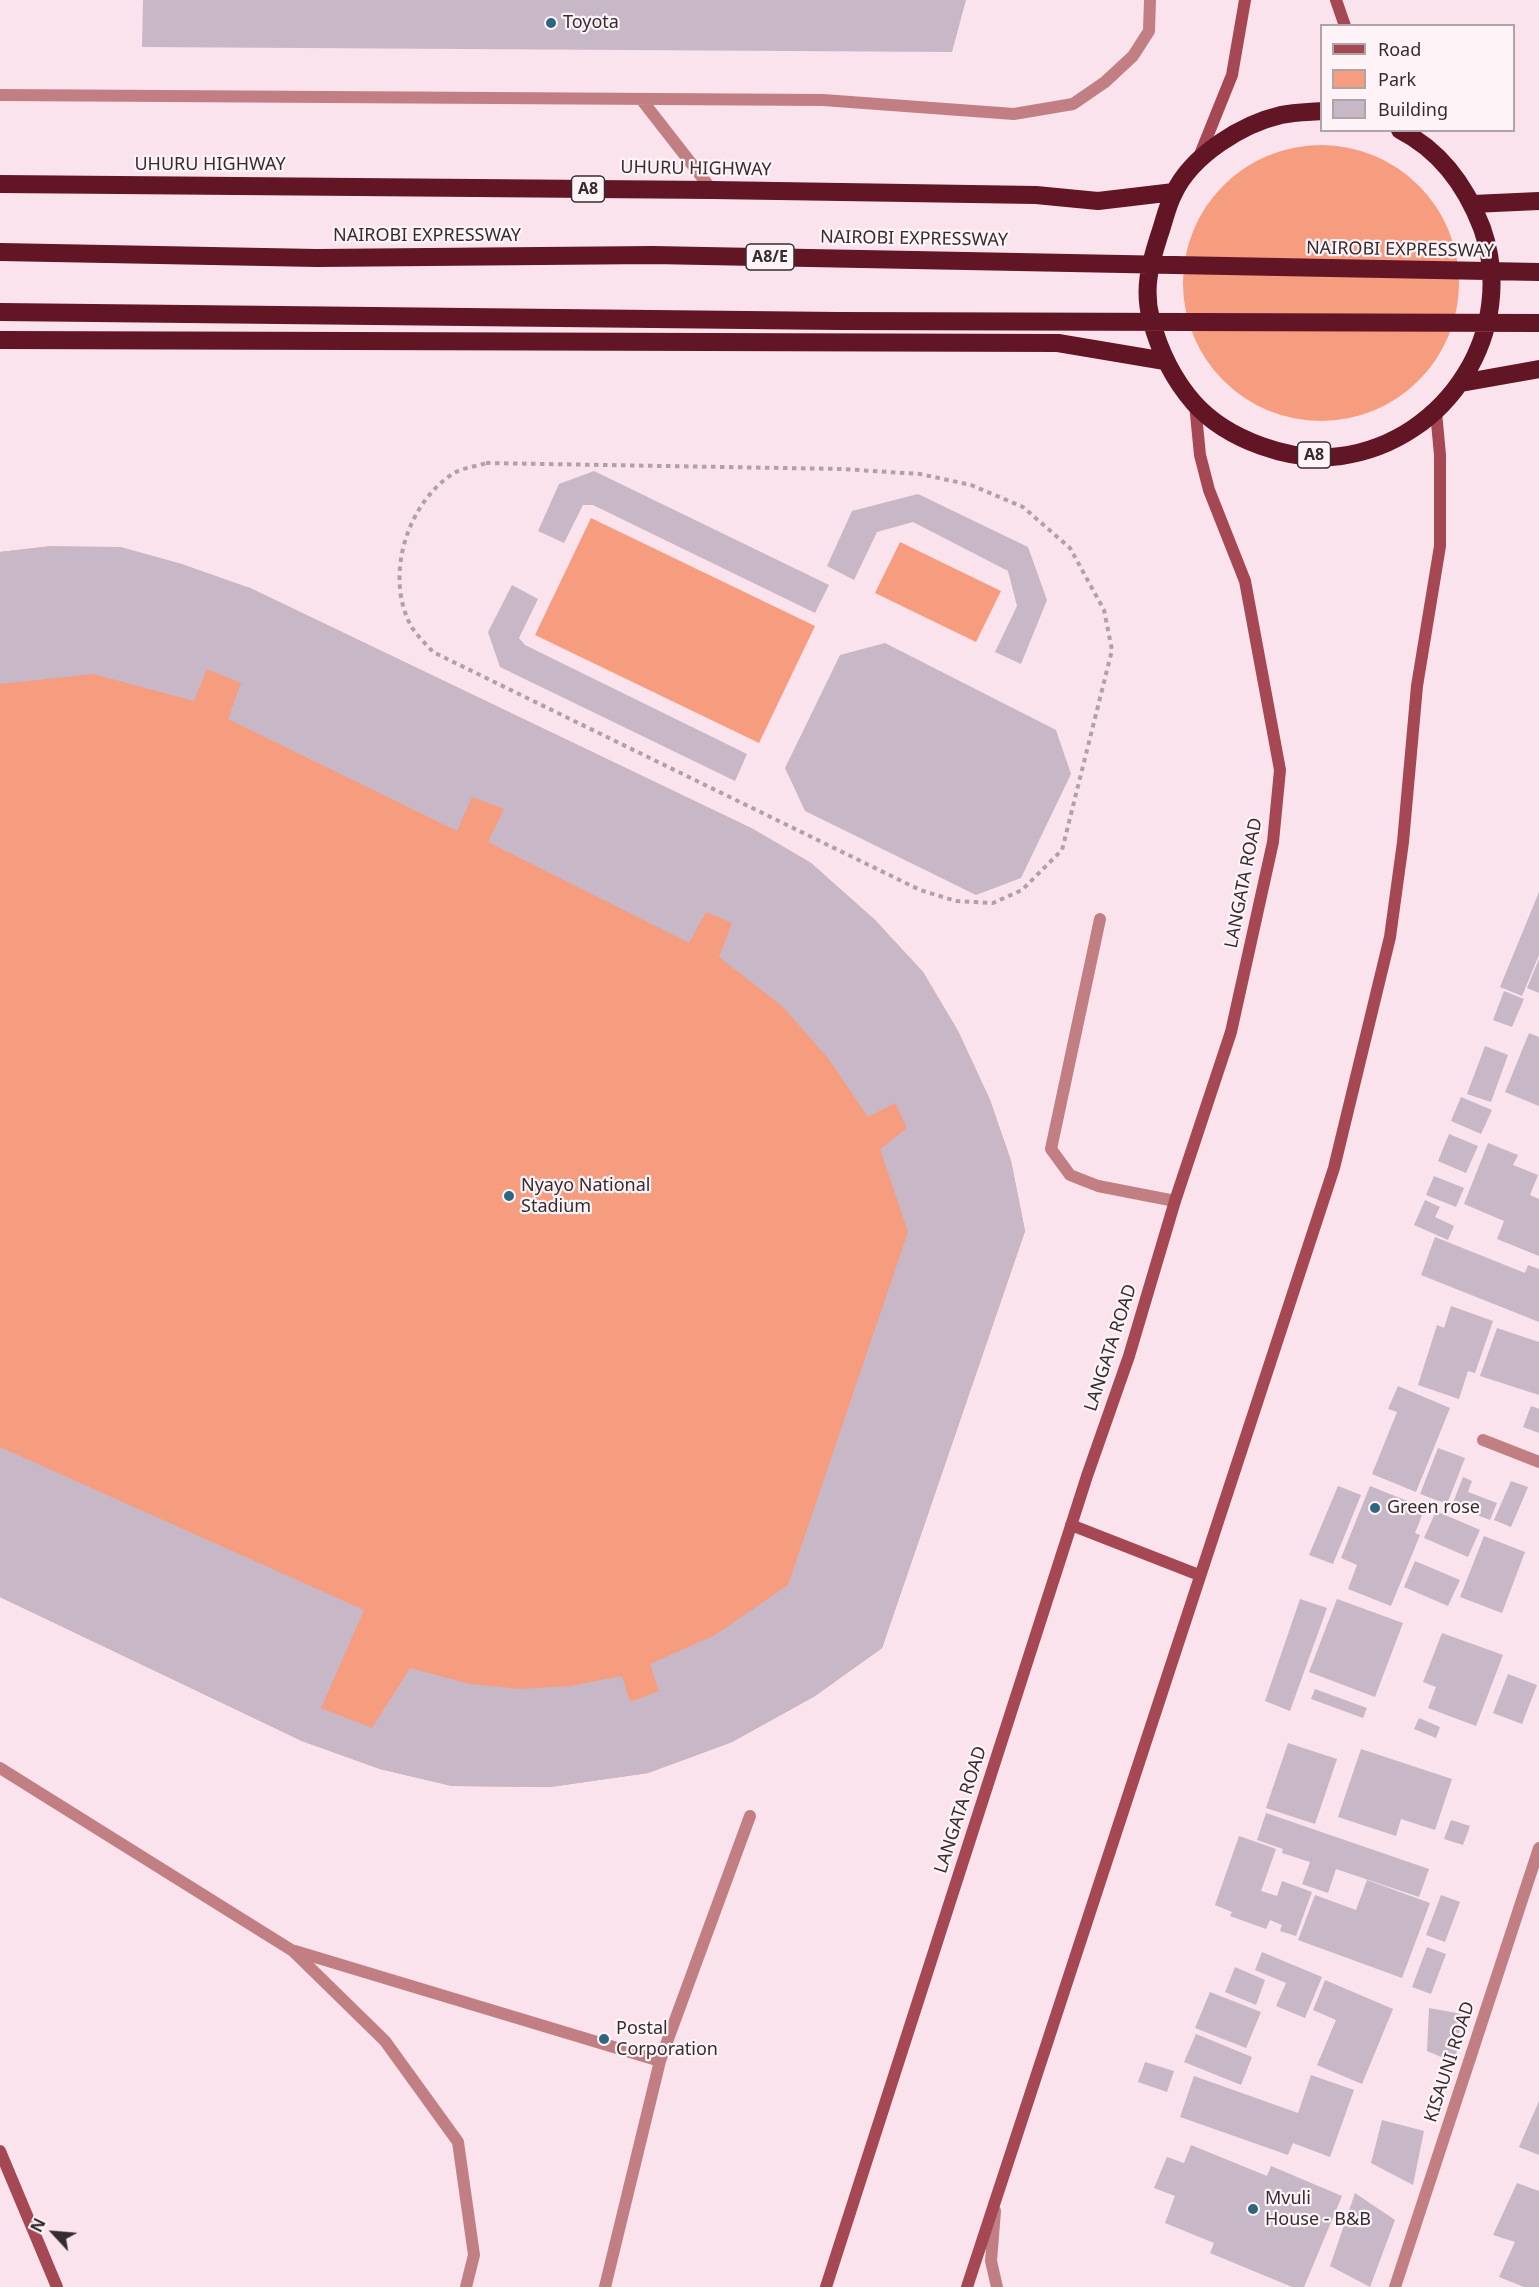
<!DOCTYPE html>
<style>
body{margin:0}
#map{position:relative;width:1539px;height:2287px;overflow:hidden;background:#fae3ec;font-family:"Noto Sans",sans-serif}
canvas{display:block}
.legend{position:absolute;left:1320px;top:24px;width:195px;height:108px;box-sizing:border-box;background:#fef4f8;border:2px solid #aea4a8;margin:0;padding:8px 10px;list-style:none;font-size:18px;color:#352c30}
.legend li{display:flex;align-items:center;gap:12px;height:30px}
.legend b{width:30px;border:2px solid #aea4a8}
.north{position:absolute;left:24px;top:2203px;width:60px;height:60px;-webkit-text-stroke:4px #fef4f8;paint-order:stroke;rotate:296deg;font-size:16px;font-weight:700;line-height:24px;text-align:center;color:#352c30}
.north::after{content:'';display:block;margin:auto;width:21px;height:27px;background:#352c30;clip-path:polygon(50% 0,100% 100%,50% 72%,0 100%)}
</style>
<div id="map">
<canvas width="1539" height="2287"></canvas>
<ul class="legend">
<li><b style="height:8px;background:#a64853"></b>Road</li>
<li><b style="height:16px;background:#f69d7f"></b>Park</li>
<li><b style="height:16px;background:#c7b7c7"></b>Building</li>
</ul>
<div class="north">N</div>
</div>
<script>
const ctx = document.querySelector('canvas').getContext('2d');
ctx.lineJoin = 'round';
function fillPath(path, color) {
  ctx.fillStyle = color;
  ctx.fill(path, 'evenodd');
}
function trace(path, color, width, dash) {
  ctx.strokeStyle = color;
  ctx.lineWidth = width;
  ctx.lineCap = dash ? 'butt' : 'round';
  ctx.setLineDash(dash || []);
  ctx.stroke(path);
}
function label(font, color, halo, rows, align = 'center') {
  ctx.font = font + ' "Noto Sans",sans-serif';
  ctx.lineWidth = 4.5;
  ctx.setLineDash([]);
  ctx.textBaseline = 'middle';
  ctx.strokeStyle = halo;
  ctx.fillStyle = color;
  for (const [text, x, y, turn = 0] of rows) {
    ctx.save();
    ctx.translate(x, y);
    ctx.rotate((+turn || 0) * Math.PI / 180);
    ctx.textAlign = isNaN(turn) ? turn : align;
    if (halo) ctx.strokeText(text, 0, 0);
    ctx.fillText(text, 0, 0);
    ctx.restore();
  }
}
fillPath(new Path2D(`
 M1183 283a138 138 0 1 1 276 0a138 138 0 1 1-276 0Z
 M591 518 815 626 759 743 535 635Z
 M900 542 1001 591 976 642 875 593Z
 M52 546 250 588 753 829 811 863 875 920 923 972 958 1031 990 1100 1011 1161 1025 1231 882 1648 815 1696 732 1742 648 1773 550 1787 452 1786 380 1769 302 1741 0 1597V552Z`), '#f69d7f');
fillPath(new Path2D(`
 M143 0H966L952 52 142 47Z
 M594 471 829 585 815 613 593 505H583L564 543 538 531 559 484Z
 M918 494 1028 547 1047 600 1021 664 995 652 1017 606 1008 571 913 522 877 532 854 580 827 566 852 511Z
 M52 546 121 547 182 564 250 588 753 829 811 863 875 920 923 972 958 1031 990 1100 1011 1161 1025 1231 882 1648 815 1696 732 1742 648 1773 550 1787 452 1786 380 1769 302 1741 0 1597V1447L364 1610 321 1708 372 1728 410 1668 470 1684 521 1689 570 1686 622 1676 630 1702 659 1691 650 1664 715 1635 788 1585 908 1232 880 1149 907 1128 895 1103 868 1117 828 1058 782 1006 719 957 732 923 706 912 689 943 488 842 504 809 472 797 457 831 228 719 241 683 207 669 194 701 93 674 0 684V552Z
 M512 585 538 599 519 638 525 645 747 754 735 781 500 667 488 632Z
 M885 643 1056 730 1071 774 1021 878 976 895 805 811 785 768 840 655Z
 M1539 892V955L1522 996 1500 987Z
 M1539 959V993L1527 988Z
 M1504 991 1524 999 1512 1027 1493 1020Z
 M1529 1033 1539 1037V1106L1505 1092Z
 M1485 1046 1508 1055 1491 1102 1467 1094Z
 M1461 1097 1492 1110 1481 1134 1451 1121Z
 M1449 1134 1478 1146 1466 1173 1438 1161Z
 M1488 1143 1518 1155 1513 1165 1538 1175 1530 1195 1539 1199V1256L1497 1239 1504 1221 1464 1204Z
 M1434 1176 1464 1188 1456 1207 1426 1195Z
 M1425 1200 1440 1207 1435 1217 1454 1226 1448 1240 1414 1225Z
 M1435 1237 1525 1273 1528 1265 1539 1269V1322L1421 1275Z
 M1451 1306 1493 1321 1475 1373 1468 1371 1459 1399 1418 1385 1437 1325 1444 1328Z
 M1497 1328 1539 1342V1395L1480 1376Z
 M1398 1386 1450 1408 1416 1492 1372 1474 1397 1412 1388 1409Z
 M1531 1406 1539 1409V1433L1523 1427Z
 M1438 1448 1465 1458 1447 1504 1420 1494Z
 M1463 1477 1472 1481 1468 1492 1497 1503 1490 1520 1452 1505Z
 M1511 1481 1528 1487 1511 1527 1494 1520Z
 M1338 1486 1361 1495 1333 1564 1309 1555Z
 M1370 1486 1425 1508 1415 1533 1420 1535 1391 1606 1348 1589 1357 1565 1341 1558Z
 M1436 1511 1480 1530 1468 1557 1424 1538Z
 M1484 1536 1525 1552 1502 1613 1460 1597Z
 M1415 1561 1460 1580 1448 1606 1404 1587Z
 M1300 1599 1327 1608 1290 1711 1265 1701Z
 M1337 1599 1403 1623 1375 1697 1309 1672Z
 M1442 1633 1503 1655 1476 1726 1428 1708 1436 1687 1423 1682Z
 M1508 1674 1537 1685 1522 1724 1493 1713Z
 M1315 1689 1367 1708 1363 1718 1311 1699Z
 M1419 1718 1440 1727 1436 1738 1414 1729Z
 M1288 1743 1337 1759 1315 1824 1266 1808Z
 M1361 1749 1452 1779 1435 1830 1401 1819 1396 1836 1338 1817Z
 M1266 1813 1429 1869 1419 1897 1336 1869 1328 1893 1302 1884 1310 1862 1282 1853 1283 1849 1257 1840Z
 M1451 1820 1470 1826 1463 1845 1444 1839Z
 M1239 1836 1276 1849 1261 1891 1277 1896 1282 1881 1312 1892 1296 1936 1280 1931 1282 1925 1270 1920 1266 1929 1230 1916 1232 1912 1215 1905Z
 M1367 1880 1430 1903 1402 1978 1298 1940 1315 1895 1356 1910Z
 M1441 1895 1460 1902 1445 1942 1426 1935Z
 M1427 1947 1446 1954 1431 1994 1412 1987Z
 M1262 1952 1322 1977 1305 2018 1276 2006 1286 1983 1255 1970Z
 M1235 1967 1265 1980 1256 2005 1225 1992Z
 M1325 1980 1393 2009 1362 2084 1317 2065 1336 2020 1313 2010Z
 M1210 1992 1261 2012 1246 2048 1195 2028Z
 M1429 2008 1462 2014 1455 2063 1427 2051Z
 M1196 2034 1252 2057 1241 2085 1184 2062Z
 M1145 2062 1174 2071 1167 2092 1138 2082Z
 M1311 2075 1354 2090 1330 2157 1293 2143 1288 2155 1180 2117 1194 2076 1298 2113Z
 M1539 2101V2155L1519 2147Z
 M1382 2120 1424 2131 1413 2185 1371 2163Z
 M1191 2145 1267 2176 1271 2166 1342 2196 1304 2287H1292L1210 2253 1214 2243 1165 2223 1175 2196 1154 2188 1167 2157 1184 2163Z
 M1517 2183 1539 2191V2287H1524L1499 2277 1515 2242 1493 2235Z
 M1355 2193 1395 2220 1370 2287 1330 2266Z`), '#c7b7c7');
trace(new Path2D(`
 M486 463 842 469 920 474 971 485 1023 507 1070 548 1104 610 1112 650 1062 850 1022 890 993 903 956 901 920 890 433 652C426 644 415 634 410 624 385 575 407 505 451 475 460 468 475 467 486 463Z`), '#b1a0a7', 4, [4.5, 4.5]);
trace(new Path2D(`
 M0 95 823 100 1014 114 1073 104 1105 82 1133 56 1149 31 1150 0
 M641 99 712 190
 M1100 919 1051 1149 1070 1175 1098 1186 1175 1201
 M1483 1440 1539 1462
 M0 1768 293 1951 385 2041 458 2142 474 2255 466 2287
 M295 1951 660 2061 605 2287
 M660 2061 750 1816`), '#c17f84', 12);
trace(new Path2D(`
 M995 2211 991 2261 997 2287
 M1395 2287 1539 1848`), '#c17f84', 12);
trace(new Path2D(`
 M1336 0 1345 26
 M1199 157 1232 75 1245 0
 M1071 1525 1199 1575
 M0 2151 57 2287
 M826 2287 1087 1476 1129 1356 1175 1201 1231 1032 1273 842 1280 770 1245 581 1209 490 1200 455 1195 404
 M967 2287 1334 1168 1390 937 1403 842 1417 686 1440 546V455L1436 412`), '#a64853', 12);
trace(new Path2D(`
 M1322 111C1309 112 1294 112 1281 115 1242 124 1192 155 1174 193 1167 206 1164 222 1159 236 1150 264 1143 289 1151 319 1159 350 1173 379 1194 403 1227 440 1292 463 1341 456 1448 441 1518 330 1482 228 1466 186 1441 151 1400 130
 M0 184 712 190 1036 195 1098 201 1174 192
 M1473 204 1539 201
 M0 252 317 258 653 255 1539 272
 M0 312 839 321 1539 323
 M0 340 1058 343 1165 361
 M1461 383 1539 369`), '#621524', 18);
for (const [x, y, r, color] of [
 [551,23,6,"#2c677f"],
 [509,1196,6,"#2c677f"],
 [1375,1508,6,"#2c677f"],
 [604,2039,6,"#2c677f"],
 [1253,2209,6,"#2c677f"]
]) {
  const dot = new Path2D();
  dot.arc(x, y, r, 0, 2 * Math.PI);
  ctx.fillStyle = color;
  ctx.fill(dot);
  trace(dot, '#fef4f8', 2);
}
for (const [x, y, w] of [
 [588,189,33],
 [770,257,48],
 [1314,455,33]
]) {
  const box = new Path2D();
  box.roundRect(x - w / 2, y - 13, w, 26, 4.5);
  ctx.fillStyle = '#fef4f8';
  ctx.fill(box);
  trace(box, '#352c30', 1.5);
}
label('bold 16px', '#352c30', null, [
 ["A8",588,189],
 ["A8/E",770,257],
 ["A8",1314,455]
]);
label('18px', '#352c30', '#fef4f8', [
 ["Toyota",563,23],
 ["Nyayo National",521,1186],
 ["Stadium",521,1207],
 ["Green rose",1387,1508],
 ["Postal",616,2029],
 ["Corporation",616,2050],
 ["Mvuli",1265,2199],
 ["House - B&B",1265,2220]
], 'left');
label('18px', '#352c30', '#fef4f8', [
 ["UHURU HIGHWAY",210,165],
 ["UHURU HIGHWAY",696,169,1],
 ["NAIROBI EXPRESSWAY",427,236],
 ["NAIROBI EXPRESSWAY",914,239,1],
 ["NAIROBI EXPRESSWAY",1400,250,1],
 ["LANGATA ROAD",1244,883,-79],
 ["LANGATA ROAD",1111,1348,-72],
 ["LANGATA ROAD",961,1810,-72],
 ["KISAUNI ROAD",1450,2062,-72]
]);
</script>
